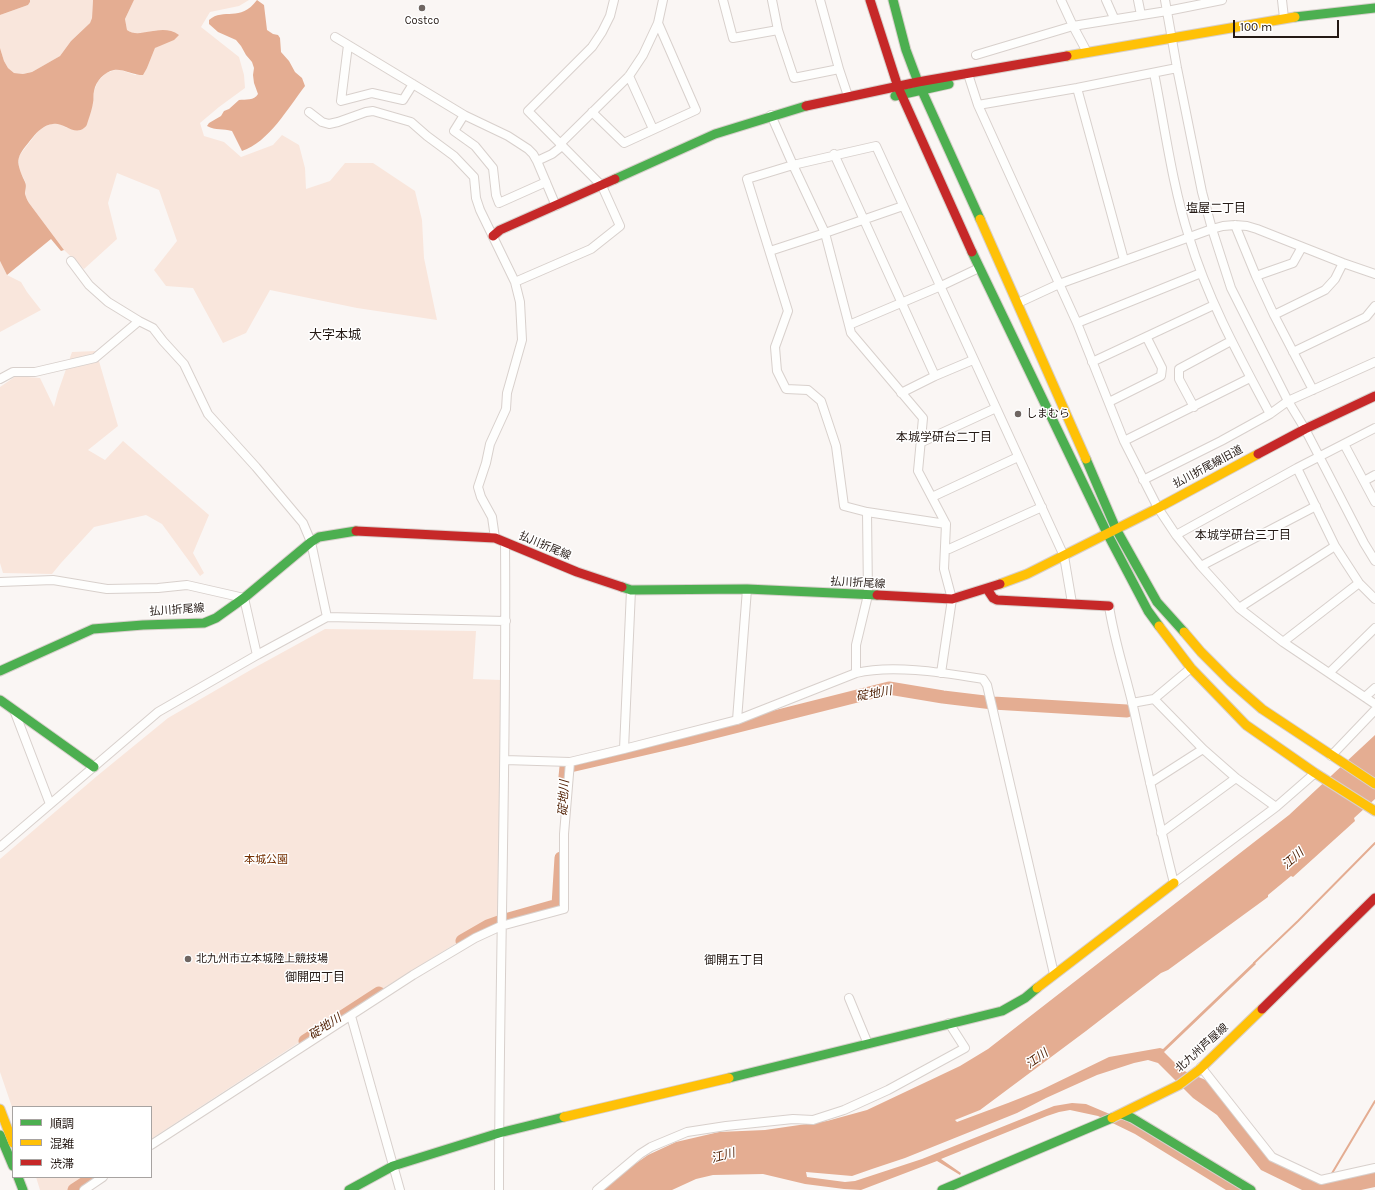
<!DOCTYPE html>
<meta charset="utf-8">
<style>
body{margin:0}
#map{position:relative;width:1375px;height:1190px;overflow:hidden;background:#faf6f4;font-family:Karla,"Noto Sans JP",sans-serif}
canvas{display:block}
.legend{position:absolute;left:12px;top:1106px;width:140px;height:72px;box-sizing:border-box;background:#fff;border:1px solid #a7a3a1;margin:0;padding:5px 7px;list-style:none;font-size:12px;color:#241914}
.legend li{display:flex;align-items:center;gap:8px;height:20px}
.legend b{width:20px;border:1px solid #a7a3a1}
.scale{position:absolute;left:1233px;top:20px;width:106px;height:18px;box-sizing:border-box;border:2px solid #241914;border-top:0;padding-left:5px;font-size:12px;line-height:14px;white-space:nowrap;color:#241914;-webkit-text-stroke:3px #fff;paint-order:stroke}
</style>
<div id="map">
<canvas width="1375" height="1190"></canvas>
<ul class="legend">
<li><b style="height:5px;background:#4caf50"></b>順調</li>
<li><b style="height:5px;background:#ffc107"></b>混雑</li>
<li><b style="height:5px;background:#c62828"></b>渋滞</li>
</ul>
<div class="scale">100 m</div>
</div>
<script>
const ctx = document.querySelector('canvas').getContext('2d');
ctx.lineJoin = 'round';
function fillPath(path, color) {
  ctx.fillStyle = color;
  ctx.fill(path, 'evenodd');
}
function trace(path, color, width, dash) {
  ctx.strokeStyle = color;
  ctx.lineWidth = width;
  ctx.lineCap = dash ? 'butt' : 'round';
  ctx.setLineDash(dash || []);
  ctx.stroke(path);
}
function label(font, color, halo, rows, align = 'center') {
  ctx.font = font + ' Karla,"Noto Sans JP",sans-serif';
  ctx.lineWidth = 3;
  ctx.setLineDash([]);
  ctx.textBaseline = 'middle';
  ctx.strokeStyle = halo;
  ctx.fillStyle = color;
  for (const [text, x, y, turn = 0] of rows) {
    ctx.save();
    ctx.translate(x, y);
    ctx.rotate((+turn || 0) * Math.PI / 180);
    ctx.textAlign = isNaN(turn) ? turn : align;
    if (halo) ctx.strokeText(text, 0, 0);
    ctx.fillText(text, 0, 0);
    ctx.restore();
  }
}
fillPath(new Path2D(`
 M30 0H93L92 18 90 23 71 41 60 56 32 72 23 74 14 73 8 68 4 61 0 48V15L28 5 30 2Z
 M134 0H249L239 6 210 12 201 27 239 57 244 75 245 88 219 107 200 123 204 136 224 142 241 157 273 145 282 135 299 145 305 168 306 189 330 181 345 163H373L415 191 422 220 424 258 437 320 357 308 270 290 246 333 223 343 193 288 166 286 154 270 177 241 159 190 117 173 108 203 117 239 84 269 64 250 29 203 25 195 26 183 19 169V156L39 130 48 125 54 123 60 124 67 128 93 104 94 91 98 81 106 73 118 69 135 75 147 68 155 48 162 44 157 30C148 32 136 37 127 30L125 19Z
 M0 261 7 275 21 282 27 292 41 310 0 332Z
 M96 351 118 426 88 450 105 460 123 441 209 515 193 553 204 573 200 576 162 524 146 515 94 527 61 563 52 574 3 573 0 563V387L16 376 40 378 54 407 58 392 72 352Z
 M325 629 476 631 473 679 502 680 499 920 484 926 347 1011 151 1139V1107H13V1110L0 1072V859L97 776 168 718 254 668Z
 M36 1177H93L73 1190H40Z`), '#f9e6dc');
fillPath(new Path2D(`
 M0 0H30V2L28 5 0 15Z
 M93 0H134L125 19 127 30C140 40 161 22 179 35L174 40 155 48 147 68 143 75C134 75 121 68 114 70 104 72 96 81 94 91 93 95 94 99 93 103 92 109 90 115 88 121 87 124 87 126 84 128 74 136 63 122 53 124 44 125 38 131 33 137 17 157 14 158 25 182 27 186 25 190 25 194 26 197 27 200 29 203L64 250 61 251 51 239 7 275 0 261V48L4 61 8 68 14 73 23 74 32 72 60 56 71 41 90 23 92 18Z
 M257 0 264 5 267 30 273 34 278 35 280 38 281 52 289 61 295 72 302 78 305 86C288 108 269 142 242 151L232 131C223 128 216 131 207 126L209 123 221 116 224 111 229 109 239 100C246 99 254 101 258 94L254 83 253 75 254 68 252 62 246 55 241 46 236 40 218 32 209 24V20C224 7 240 23 257 0Z
 M1375 735V799L1354 818 1355 821 1293 877 1291 876 1268 895V897L1168 970 1161 973 1086 1031 980 1110 955 1120 957 1122 1008 1103 1041 1090 1109 1057 1160 1048 1163 1049 1254 962 1256 964 1164 1052 1182 1070 1208 1081 1271 1158 1320 1183 1375 1171V1187L1361 1190H1302L1261 1170 1217 1115 1193 1098 1158 1063 1148 1060 1134 1063 1097 1075 1046 1098 1017 1113 905 1158 872 1169 852 1176 806 1172 807 1177 845 1182 855 1181 922 1159 1054 1106 1072 1103 1086 1104 1138 1126 1243 1190H1226L1135 1134 1098 1116 1070 1110 1059 1112 1047 1116 941 1159 961 1173 960 1175 937 1161 861 1190 844 1189 805 1184 763 1174 713 1175 696 1179 672 1190H603L622 1173 648 1155 676 1142 719 1132 765 1130 827 1121 867 1110 960 1066 988 1049 1289 815Z`), '#e4ad92');
trace(new Path2D(`
 M1254 963 1298 921 1375 843
 M1331 1175 1375 1101`), '#e4ad92', 2);
trace(new Path2D(`
 M565 777 566 767 687 739 889 688 943 697 993 703 1127 711
 M462 941 488 926 505 920 558 905 561 858
 M305 1041 379 993
 M74 1190 94 1177`), '#e4ad92', 13);
const street = new Path2D(`
 M723 0 733 38 778 30
 M772 0 778 30 794 78 839 69 820 0
 M1061 0 1073 26 1087 52
 M1106 0 1114 18
 M1138 0 1141 15
 M1165 0 1177 68 1202 192 1212 229 1231 288 1288 401 1305 429 1364 543 1375 561
 M1282 0 1284 18
 M335 37 464 115 508 136 528 149 533 154 537 161 556 206
 M348 45 341 101 372 93 403 100 413 84
 M976 55 1073 26 1167 11 1222 0
 M839 69 848 96
 M1154 73C1165 128 1172 184 1189 237 1208 300 1239 356 1270 414
 M968 74 978 105 1077 323 1124 441 1158 508 1176 535 1201 566 1239 608 1283 642 1375 704
 M629 76 653 129
 M1077 88 1124 260
 M978 105 1077 88 1177 68
 M309 112 322 122 329 124 338 122 366 112 373 111 411 122 427 136 454 156 474 177 476 198 480 210 515 282 520 302 522 340 507 393 506 409 490 444 486 463 478 487 481 497 492 517 495 538
 M592 112 624 143 696 110 658 23
 M464 115 454 131 475 146 493 168 496 195 499 203 546 182
 M771 115 793 165 825 233 849 325 941 286 979 268
 M560 144 629 76 643 55 658 23 663 0
 M834 154 935 376
 M537 161 552 154 562 146
 M1235 225 1256 276 1274 315 1313 390
 M770 251 825 233 903 206
 M71 261 89 285 108 302 139 321 153 328 163 341 184 364 208 414 256 467 303 523 311 542 327 617
 M1256 276 1293 263 1302 247
 M515 282 591 249 620 226 602 186 528 111 592 47 602 32 610 16 614 0
 M1018 303 1059 284 1212 229 1223 226 1235 225 1247 226 1257 229 1343 263 1375 274
 M1274 315 1325 290 1335 279 1343 263
 M1077 323 1201 273
 M849 325 851 333 923 418 918 471 946 524 944 569 952 599 941 673
 M1293 352 1366 317 1375 306
 M1092 362 1214 305
 M0 379 13 372H35L95 358 139 321
 M901 393 935 376 973 360
 M1109 402 1161 376 1162 368 1147 338
 M1194 407 1179 379V369L1231 341
 M1124 441 1250 378
 M922 442 996 408
 M1344 444 1375 502
 M1297 468 1335 546 1359 583 1375 599
 M1143 480 1221 441 1270 414 1288 401 1375 362
 M1364 481 1375 475
 M932 497 1018 457
 M946 524 867 512 844 506 836 446 821 401 808 390 786 389 777 371 775 347 788 311 747 179 793 165 876 146 1064 556 1072 603
 M1176 535 1297 468 1375 428
 M945 549H949L1042 507
 M1201 566 1316 506
 M0 582 53 580 107 589 158 588 187 585 244 598 257 655
 M1109 606C1114 640 1125 672 1133 706 1146 765 1159 824 1174 883L1276 807 1315 773
 M1239 608 1335 546
 M1283 642 1359 583
 M1191 668 1154 699 1203 749 1236 778 1276 807
 M856 673V645L868 595 867 512
 M1329 673 1375 628
 M1365 697 1375 688
 M1132 703 1154 699
 M14 710 50 804
 M737 720 747 589
 M624 749 631 590
 M1331 756 1375 710
 M505 760 570 762 624 749 737 720 856 673C893 664 945 673 983 679L987 685 1054 974
 M1150 783 1203 749
 M1161 833 1236 778
 M0 847 158 712 257 655 327 617 506 621
 M849 998 868 1044
 M351 1016 400 1190
 M1201 1067 1272 1157 1321 1180 1375 1168
 M151 1145 413 975 475 938 501 926 564 909V834L570 762
 M84 1190 103 1177
 M499 1190C499 974 507 758 505 542
 M597 1190 640 1154 651 1147 687 1132 726 1126 793 1119 813 1120 844 1110 888 1090 965 1048 949 1023`);
const fast = new Path2D(`
 M893 0 906 50 918 82 980 219
 M1295 17 1375 8
 M895 96 949 84
 M615 179 715 134 806 106
 M972 252 1107 533 1148 611 1159 626
 M1086 459 1116 529 1157 602 1184 632
 M622 587 631 590 747 589 877 595
 M0 671 93 629 143 625 204 623 216 618 244 598 311 542 319 537 356 531
 M0 700 94 767
 M729 1078 1002 1011 1025 998 1037 988
 M1122 1114 1132 1118 1251 1190
 M0 1135 13 1166
 M18 1177 23 1190
 M349 1190 393 1166 499 1133 564 1117
 M942 1190 1112 1118`);
const slow = new Path2D(`
 M1067 56 1295 17
 M980 219 1086 459
 M1000 584 1027 574 1158 508 1258 454
 M1159 626 1191 668 1246 725 1315 773 1375 811
 M1184 632 1201 652 1230 681 1262 709 1375 784
 M1037 988 1174 883
 M0 1109 13 1143
 M564 1117 729 1078
 M1112 1118 1179 1085 1199 1070 1262 1009`);
const jam = new Path2D(`
 M870 0 898 87 972 252
 M806 106 918 82 1067 56
 M493 236 500 230 615 179
 M1258 454 1305 429 1375 396
 M356 531 495 538 577 572 622 587
 M987 589 993 598 997 600 1109 606
 M877 595 952 599 1000 584
 M1262 1009 1375 898`);
trace(street, '#d8d0cc', 10);
trace(fast, '#d8d0cc', 11);
trace(slow, '#d8d0cc', 11);
trace(jam, '#d8d0cc', 11);
trace(street, '#fefefd', 8);
trace(fast, '#4caf50', 9);
trace(slow, '#ffc107', 9);
trace(jam, '#c62828', 9);
for (const [x, y, r, color] of [
 [422,8,4,"#6f6662"],
 [1018,414,4,"#6f6662"],
 [188,959,4,"#6f6662"]
]) {
  const dot = new Path2D();
  dot.arc(x, y, r, 0, 2 * Math.PI);
  ctx.fillStyle = color;
  ctx.fill(dot);
  trace(dot, '#fff', 1.5);
}
label('11px', '#241914', '#fff', [
 ["Costco",422,21,"center"],
 ["しまむら",1026,414],
 ["北九州市立本城陸上競技場",196,959]
], 'left');
label('11px', '#241914', '#fff', [
 ["払川折尾線旧道",1208,467,-28],
 ["払川折尾線",545,546,23],
 ["払川折尾線",858,583,3],
 ["払川折尾線",177,610,-4],
 ["北九州芦屋線",1202,1048,-42]
]);
label('11px', '#742f00', '#fff', [
 ["本城公園",266,860]
]);
label('12px', '#241914', '#fff', [
 ["塩屋二丁目",1216,209],
 ["本城学研台二丁目",944,438],
 ["本城学研台三丁目",1243,536],
 ["御開五丁目",734,961],
 ["御開四丁目",315,978]
]);
label('italic 12px', '#4f1f02', '#fff', [
 ["碇地川",874,694,-10],
 ["碇地川",564,798,-87],
 ["江川",1293,859,-41],
 ["碇地川",325,1027,-33],
 ["江川",1037,1059,-36],
 ["江川",723,1156,-15]
]);
label('13px', '#241914', '#fff', [
 ["大字本城",335,335]
]);
</script>
